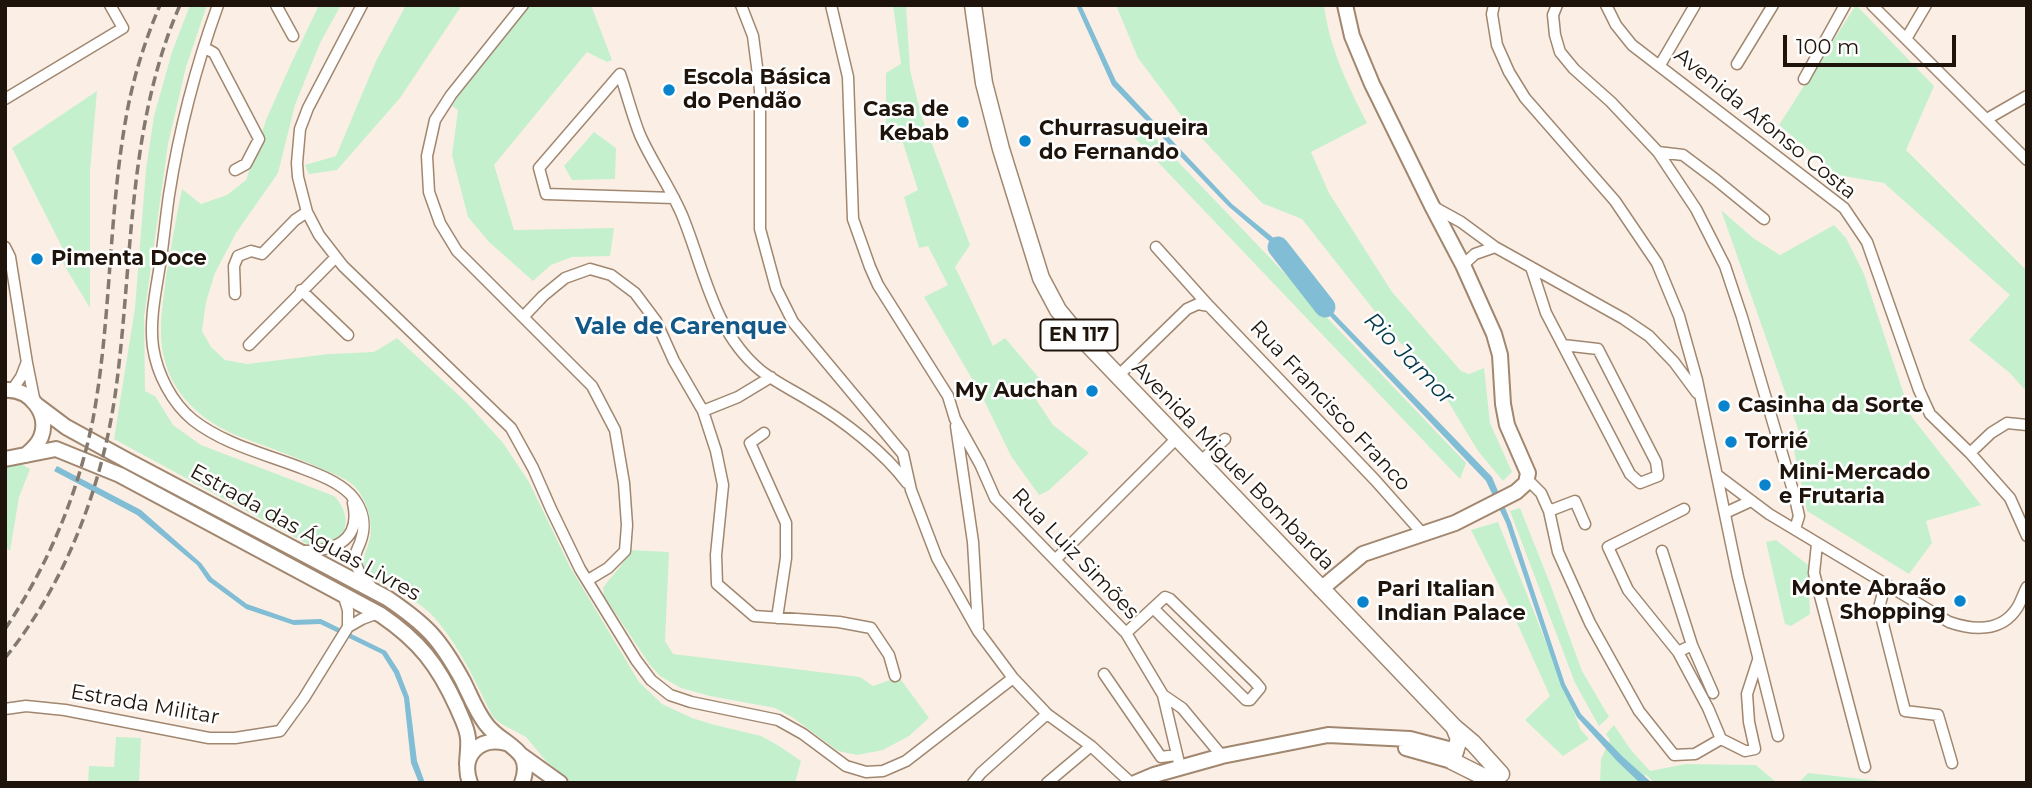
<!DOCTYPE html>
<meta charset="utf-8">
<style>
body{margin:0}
#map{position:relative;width:2032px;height:788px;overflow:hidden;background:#fbefe5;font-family:Montserrat,sans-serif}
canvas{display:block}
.frame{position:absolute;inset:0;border:7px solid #1e140b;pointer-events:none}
.scale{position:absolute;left:1783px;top:35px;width:173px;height:32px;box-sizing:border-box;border:4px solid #1e140b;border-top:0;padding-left:9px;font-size:21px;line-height:24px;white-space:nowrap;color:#1e140b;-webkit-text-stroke:5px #fefefe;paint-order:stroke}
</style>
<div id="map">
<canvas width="2032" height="788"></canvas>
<div class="frame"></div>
<div class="scale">100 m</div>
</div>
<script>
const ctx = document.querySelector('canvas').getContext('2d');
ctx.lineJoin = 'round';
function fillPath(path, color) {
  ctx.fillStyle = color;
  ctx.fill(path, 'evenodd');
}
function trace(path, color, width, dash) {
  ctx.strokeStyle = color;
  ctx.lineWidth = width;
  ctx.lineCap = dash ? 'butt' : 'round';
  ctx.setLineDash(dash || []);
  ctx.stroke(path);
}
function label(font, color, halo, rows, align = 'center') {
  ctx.font = font + ' Montserrat,sans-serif';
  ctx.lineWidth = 5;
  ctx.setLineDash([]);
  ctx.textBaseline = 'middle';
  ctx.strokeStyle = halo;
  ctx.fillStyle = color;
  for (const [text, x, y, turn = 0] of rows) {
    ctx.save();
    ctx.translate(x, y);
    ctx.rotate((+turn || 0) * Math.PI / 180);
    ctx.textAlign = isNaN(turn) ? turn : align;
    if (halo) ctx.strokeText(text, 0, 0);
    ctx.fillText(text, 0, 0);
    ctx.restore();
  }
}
fillPath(new Path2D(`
 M190 5H207L186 67 168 144 144 317 145 391 155 396 173 425 201 445 334 496C348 509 352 534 331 543 325 546 316 545 309 545L114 439 135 308 146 169 154 116 172 52Z
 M319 5H341L320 43 295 105 278 173 236 233 215 273 206 302 202 331 211 347 225 360 247 364 329 354 374 352 397 338 466 402 503 443 529 482 570 567 639 682 662 704 692 718 715 725 761 736 779 746 801 761 795 783H572L546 761 526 737 500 723 493 717C475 681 458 642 430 613 420 604 406 595 395 588 386 583 369 580 364 569 361 559 368 548 370 538 374 522 365 495 353 485 344 477 331 473 320 468 295 457 271 448 246 439 197 422 160 385 161 330 161 313 164 295 166 277 171 248 176 218 182 189L201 204 227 195 246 180 266 120 290 66Z
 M406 5H462L400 98 337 170 309 174 305 165 336 156 376 61Z
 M524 5H591L612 60 607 62 587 52 494 165 514 230 614 228 610 256 572 257 551 265 533 281 489 242 468 217 452 155 458 110 452 106 469 79Z
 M893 5H906L910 70 921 115 970 245 955 267 993 346 1005 338 1040 379 1031 392 1053 425 1089 453 1048 491 1039 495 1011 456 981 394 924 297 948 285 928 246 919 248 904 197 918 190 903 143 886 142V73L901 64Z
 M1116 5H1324C1329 47 1348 86 1367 123L1311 152 1329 193 1392 292 1461 371 1469 374 1484 368 1490 423 1512 472 1503 481 1478 451 1425 363 1400 343 1302 219 1262 203 1183 118 1138 58Z
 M1856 5 1934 86 1906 150 2027 271V386L2024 389 2010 373 1969 340 2010 295 1884 183 1838 175 1779 125Z
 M97 91 90 171V308L61 260 66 255 12 148Z
 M1140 122 1466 463 1460 479 1133 136Z
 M594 132 616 148 615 179 572 180 564 166Z
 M1721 210 1753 238 1780 255 1834 225 1846 238 1864 274 1911 416 1981 505 1926 521 1932 543 1909 574 1807 511 1793 446 1803 443Z
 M21 464 30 469 19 497 10 551 5 546V467Z
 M1520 508 1549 581 1582 671 1609 717 1599 726 1575 683 1510 511Z
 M1498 522 1581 730 1589 739 1563 756 1525 720 1550 696 1509 605 1471 530Z
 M1776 540 1808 565 1810 614 1791 626 1785 624 1766 542Z
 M630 550 669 552 665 641 673 654 860 677 873 686 899 677 929 718 909 736 883 750 857 755 838 751 792 717 775 708 710 696 681 688 660 676 650 665 604 596 603 588C612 574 624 566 630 550Z
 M1614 725 1631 750 1650 771 1686 764 1756 765 1777 783H1655L1646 775 1644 776 1650 783H1600L1601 759 1610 740 1606 734Z
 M116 737 141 738 139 783H88L89 766 114 767Z
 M1808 773 1897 783H1798Z`), '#c4f0ce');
fillPath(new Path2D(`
 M1076 5H1081L1116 81 1232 204 1281 244 1291 258 1296 272 1313 292 1492 477 1511 522 1565 684 1581 714 1623 757 1652 783H1640L1617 761 1577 717 1561 686 1506 523 1486 481 1310 295 1293 276 1286 260 1276 247 1228 206 1112 85Z
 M57 466 141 510 201 563 212 578 247 604 293 620 321 619 386 651 399 671 409 697 417 761 425 783H419L411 763 404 698 394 673 382 654 320 624 294 625 246 609 208 581 197 565 137 515 54 471Z`), '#81bdd4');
trace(new Path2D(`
 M1278 247 1325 307`), '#81bdd4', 21);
const street = new Path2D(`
 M218 5C196 66 179 131 169 195 166 216 164 237 161 258 157 286 149 318 153 347 157 374 172 403 193 420 225 445 266 454 304 469 320 475 338 482 350 494 363 508 367 525 360 543 358 548 355 553 355 558 355 569 363 578 370 585
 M276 5 293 36
 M362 5 308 108 300 129 297 163 298 177 307 212 319 235 343 266 511 428 533 468 551 509 580 569 636 660 651 680 670 695 691 702 778 720 803 734 846 766 866 772 883 771 906 761 1013 678
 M523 5 451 95 435 120 427 156 429 192 440 223 457 251 592 386 615 430 624 483 627 525 625 551 608 568 588 580
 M741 5 753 36 760 90V229L776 288 793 322 903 454 911 490 937 558 978 631 1013 678 1047 714 1091 746 1131 783
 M831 5 848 77 853 219 870 267 878 285 948 396 955 419 980 464 995 498 1126 633 1163 695 1180 767
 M1494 5 1492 14 1497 45 1509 72 1525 98 1615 201 1657 263 1679 316 1697 380 1738 577 1778 736
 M1557 5 1553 15 1555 35 1560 52 1574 69 1611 102 1658 152 1696 209 1725 266 1742 317 1794 494 1799 516 1795 529
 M1606 5 1616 25 1632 45 1844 208 1867 242 1919 390 1930 414 1970 453 2010 498 2027 536
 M1872 5 2027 160
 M1906 39 1926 5
 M205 48 214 53 259 139 246 164 235 170
 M1737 64 1773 5
 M1660 65 1695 5
 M1804 79 1845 5
 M5 99 123 28 110 5
 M1987 119 2027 96
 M1658 152 1683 155 1715 179 1764 219
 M674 198 546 194 539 168 620 74C627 94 632 115 640 135 652 162 670 187 682 215 704 268 713 331 760 370 775 382 794 391 810 401 843 420 885 453 907 483
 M1432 206 1461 222 1495 247 1624 319 1649 336 1674 362 1697 393
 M5 247 10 257 27 363 35 403
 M1156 247 1209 306
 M1463 265 1475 254 1495 247
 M1531 267 1546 313 1630 474 1640 483 1658 476 1656 462 1598 349 1563 345
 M301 290 348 335
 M235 294 234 266 238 256 251 251 262 254 295 220 307 212
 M524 316 543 296 565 278 590 269 611 275 635 293 656 321 674 361 703 411 716 451 723 485 716 555 717 584 754 616 839 622 871 628 889 655 895 676
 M249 345 336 257
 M1118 376 1187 309 1198 304 1209 306 1375 480 1423 534
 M12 390 21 377 26 364
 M703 411 738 397 771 377
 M956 426 973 542 978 627
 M764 433 750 443 786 523V558L777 618
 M1970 453 1991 433 2007 423 2027 425
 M1200 462 1225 439
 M1717 475 1769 514 1949 622C1972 630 2001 633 2017 608 2021 602 2023 594 2027 587
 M1528 480 1541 493 1549 511 1558 552 1590 623 1639 711 1674 755 1695 754 1721 739
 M1684 509 1608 547 1628 590 1678 652 1708 708 1721 739
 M1549 511 1575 501 1585 524
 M1725 513 1751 501
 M1817 544 1814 573 1865 767
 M300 551C332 552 362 542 353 503
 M1662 551 1692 645 1678 652
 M1055 560 1177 438
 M1885 585 1879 608 1905 711 1938 715 1952 763
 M343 594 348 610V627
 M1126 633 1165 597 1170 599 1255 682 1260 688 1250 700H1246L1153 608
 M1692 645 1713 693
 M1104 674 1161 757 1176 755
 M1163 695 1182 708 1222 756
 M5 709 26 706 65 710 209 738H235L280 731 304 698 348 627 362 619 378 613
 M1721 739 1745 751 1755 749 1749 722 1747 694 1758 660
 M973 783 981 773 1047 714
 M1047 783 1091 746`);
const secondary = new Path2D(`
 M5 390C30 388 50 414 41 437 38 445 32 450 26 455
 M38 406 66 427 128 461 387 598C427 625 440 639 463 681 470 695 476 711 486 724 502 746 535 748 522 783
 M5 459 56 449 120 475 381 615C419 641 438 665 457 707 461 717 467 727 468 738 469 747 467 757 467 765
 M1321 589 1363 554 1455 523 1516 492 1526 483 1528 473 1507 425 1503 404 1500 355 1494 334 1463 265 1432 206 1372 84 1352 36 1345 5
 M1406 748 1452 761
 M521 755 560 783
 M470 783C460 756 479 736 506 743
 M1135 783 1154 775 1222 756 1328 735 1410 739 1456 751`);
const primary = new Path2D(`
 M973 5 984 83 1001 149 1041 278 1058 310 1076 332 1454 727 1473 743 1501 774
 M1454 727 1459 739 1452 761 1496 783`);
trace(street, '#a1876f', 13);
trace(secondary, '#a1876f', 18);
trace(primary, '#a1876f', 19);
trace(street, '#fff', 10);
trace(secondary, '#fff', 14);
trace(primary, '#fff', 16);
trace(new Path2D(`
 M5 629C48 566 78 494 93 419 112 316 108 210 128 107 135 72 146 38 160 5
 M5 658C68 581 105 479 117 381 133 254 128 124 180 5`), '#84796f', 3.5, [10, 5]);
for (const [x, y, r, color] of [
 [669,90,7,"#0984cc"],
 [963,122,7,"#0984cc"],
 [1025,141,7,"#0984cc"],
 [37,259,7,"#0984cc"],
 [1092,391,7,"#0984cc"],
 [1724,406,7,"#0984cc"],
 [1731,442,7,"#0984cc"],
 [1765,485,7,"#0984cc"],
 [1960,601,7,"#0984cc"],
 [1363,602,7,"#0984cc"]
]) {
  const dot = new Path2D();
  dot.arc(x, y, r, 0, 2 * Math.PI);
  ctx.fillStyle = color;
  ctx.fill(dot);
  trace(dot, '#fefefe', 2.5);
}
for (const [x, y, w] of [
 [1079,335,77]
]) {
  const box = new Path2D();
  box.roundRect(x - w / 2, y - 15.5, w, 31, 5);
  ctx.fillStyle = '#fefefe';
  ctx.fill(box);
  trace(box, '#1e140b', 2);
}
label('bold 19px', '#1e140b', null, [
 ["EN 117",1079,335]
]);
label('bold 21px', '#1e140b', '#fefefe', [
 ["Escola Básica",683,78],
 ["do Pendão",683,102],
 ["Casa de",949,110,"right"],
 ["Kebab",949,134,"right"],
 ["Churrasuqueira",1039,129],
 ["do Fernando",1039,153],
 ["Pimenta Doce",51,259],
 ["My Auchan",1078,391,"right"],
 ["Casinha da Sorte",1738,406],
 ["Torrié",1745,442],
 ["Mini-Mercado",1779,473],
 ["e Frutaria",1779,497],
 ["Monte Abraão",1946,589,"right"],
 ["Shopping",1946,613,"right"],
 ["Pari Italian",1377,590],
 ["Indian Palace",1377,614]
], 'left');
label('21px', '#1e140b', '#fefefe', [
 ["Avenida Afonso Costa",1765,124,39],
 ["Rua Francisco Franco",1330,406,47],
 ["Avenida Miguel Bombarda",1233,466,46],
 ["Estrada das Águas Livres",305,533,29],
 ["Rua Luiz Simões",1075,554,46],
 ["Estrada Militar",145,705,10]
]);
label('bold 23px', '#145887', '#fefefe', [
 ["Vale de Carenque",681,327]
]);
label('italic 23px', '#023b4b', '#fefefe', [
 ["Rio Jamor",1409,359,46]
]);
</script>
